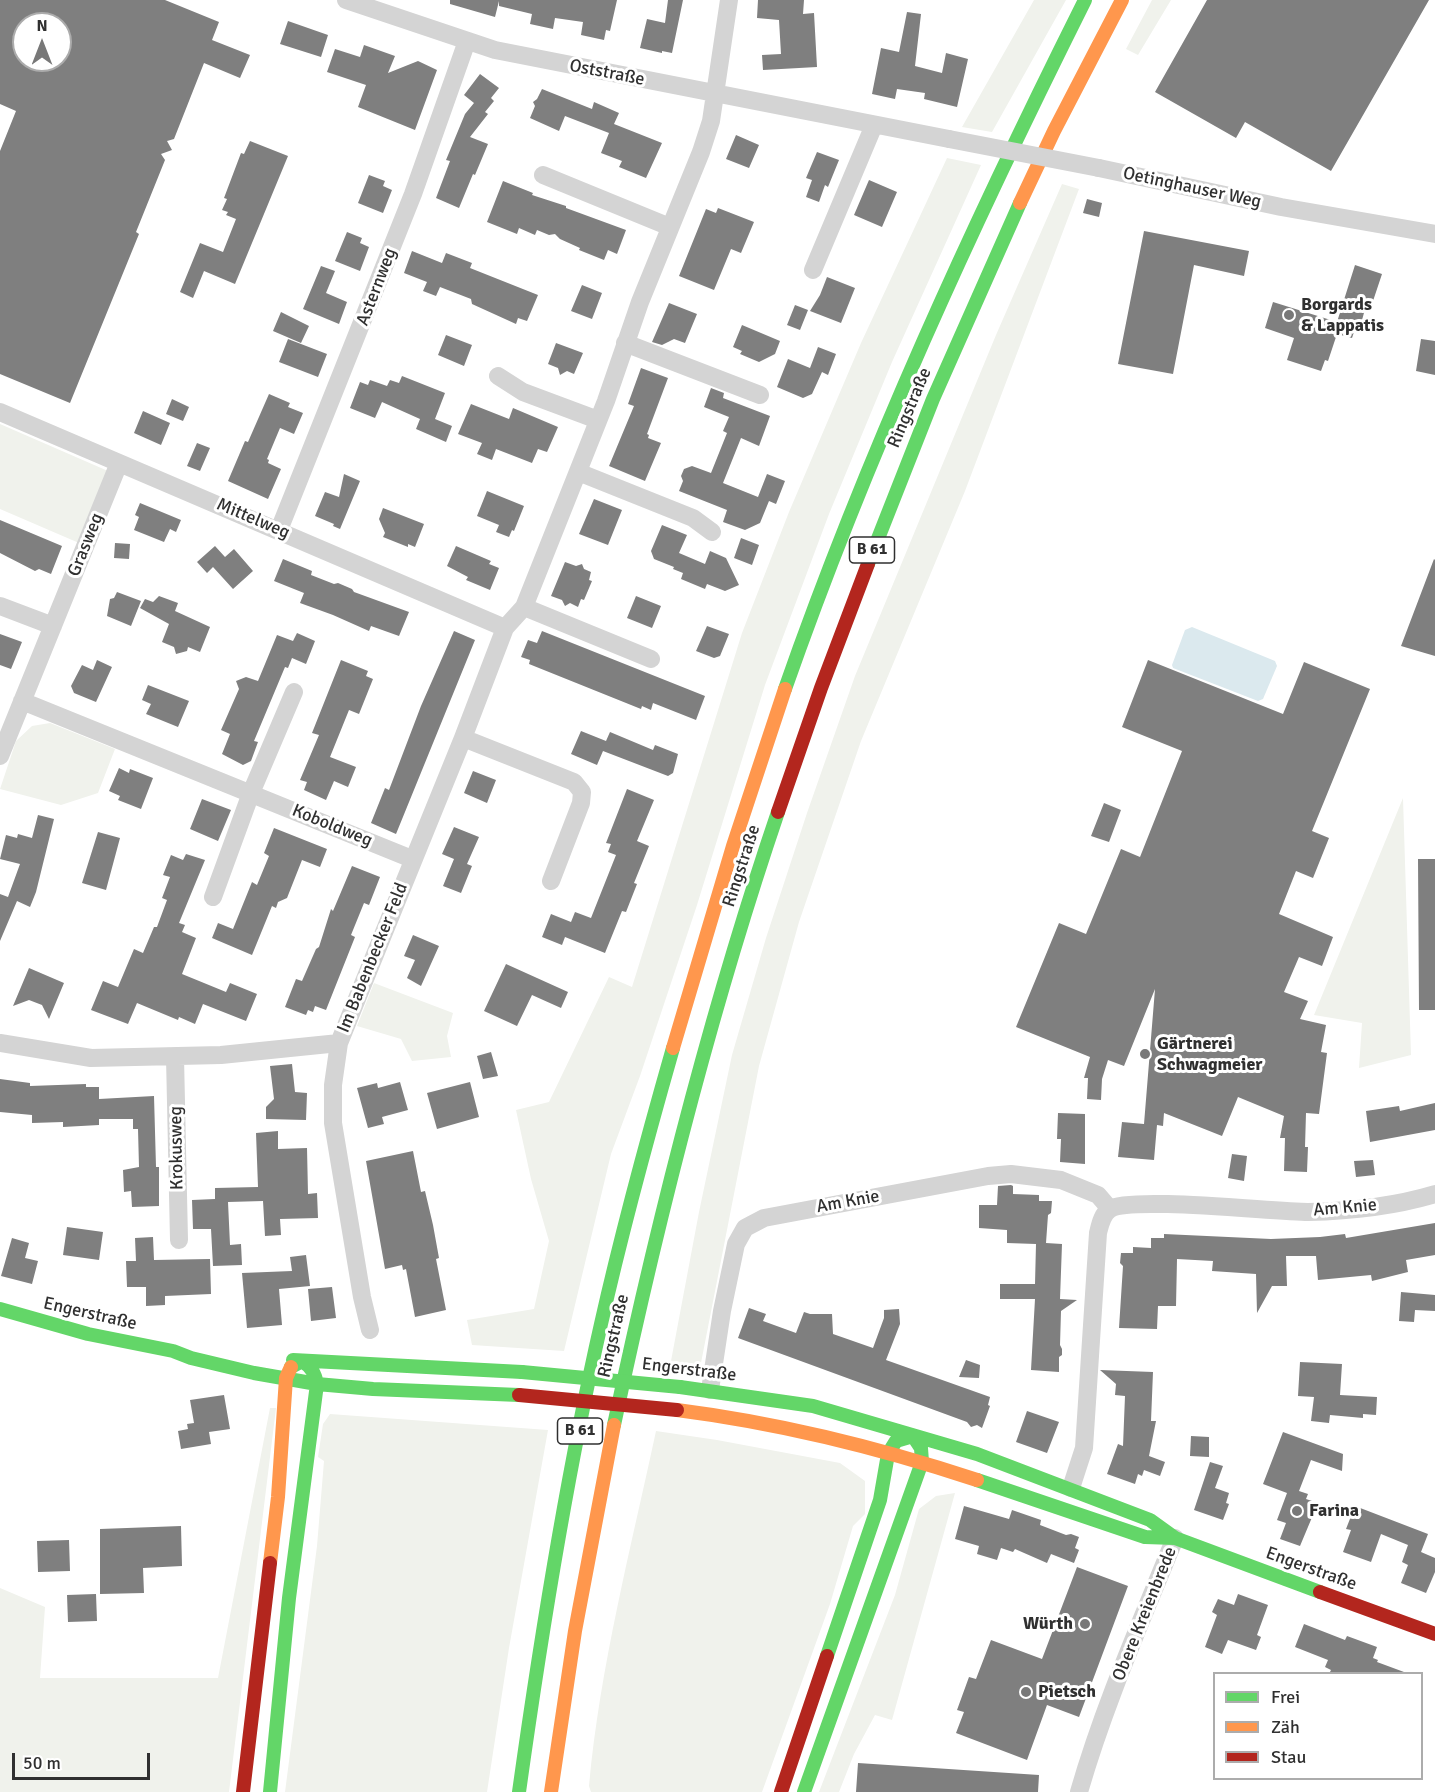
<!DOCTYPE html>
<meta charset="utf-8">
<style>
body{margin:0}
#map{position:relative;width:1435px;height:1792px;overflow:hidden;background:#fff;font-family:Signika,sans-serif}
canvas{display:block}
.legend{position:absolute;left:1213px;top:1672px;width:210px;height:108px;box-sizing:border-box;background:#fff;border:2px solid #acacac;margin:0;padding:8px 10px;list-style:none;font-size:18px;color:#303030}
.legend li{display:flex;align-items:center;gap:12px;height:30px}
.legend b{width:30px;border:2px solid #acacac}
.north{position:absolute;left:12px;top:12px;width:60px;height:60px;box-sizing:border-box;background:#fff;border:2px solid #acacac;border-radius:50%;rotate:0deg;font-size:16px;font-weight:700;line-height:24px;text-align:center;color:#303030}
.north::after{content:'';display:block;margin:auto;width:21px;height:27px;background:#787878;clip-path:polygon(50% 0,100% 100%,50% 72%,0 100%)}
.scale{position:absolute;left:12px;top:1753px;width:138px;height:27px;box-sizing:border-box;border:3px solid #303030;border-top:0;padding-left:8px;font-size:18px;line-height:21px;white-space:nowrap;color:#303030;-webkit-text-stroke:4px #fff;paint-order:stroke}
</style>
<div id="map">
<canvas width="1435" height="1792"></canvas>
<ul class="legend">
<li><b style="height:8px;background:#63d668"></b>Frei</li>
<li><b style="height:8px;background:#ff974d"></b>Zäh</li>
<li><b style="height:8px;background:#b3261e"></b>Stau</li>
</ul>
<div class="north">N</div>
<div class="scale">50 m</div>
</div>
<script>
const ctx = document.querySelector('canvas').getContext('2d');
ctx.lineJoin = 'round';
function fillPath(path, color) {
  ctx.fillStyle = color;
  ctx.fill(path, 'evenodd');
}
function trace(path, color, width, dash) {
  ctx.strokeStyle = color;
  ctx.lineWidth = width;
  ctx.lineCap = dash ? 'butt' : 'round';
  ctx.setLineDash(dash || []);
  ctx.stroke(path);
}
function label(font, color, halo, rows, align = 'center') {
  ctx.font = font + ' Signika,sans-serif';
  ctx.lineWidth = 6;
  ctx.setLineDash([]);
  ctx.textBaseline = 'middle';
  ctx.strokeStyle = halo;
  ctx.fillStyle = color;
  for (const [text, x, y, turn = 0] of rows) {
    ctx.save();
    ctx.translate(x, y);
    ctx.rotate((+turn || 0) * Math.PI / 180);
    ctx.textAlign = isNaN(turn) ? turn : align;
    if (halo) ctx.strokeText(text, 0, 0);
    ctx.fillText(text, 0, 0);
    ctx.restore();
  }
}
fillPath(new Path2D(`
 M1034 0H1066L992 132 962 127Z
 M1152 0H1171L1138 55 1126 49Z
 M947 158 981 165 892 362 829 514 765 685 697 905 640 1076 611 1154 564 1351 472 1345 467 1320 534 1309 549 1241 531 1179 516 1110 549 1102 609 977 632 987 742 633 789 512 861 343Z
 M1062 184 1079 189 965 491 861 741 799 922 759 1066 700 1368 671 1361 699 1212 732 1055 766 938 807 813 855 676 996 335Z
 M0 424 108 471 79 543 0 509Z
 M50 723 115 749 98 793 61 805 0 789 16 741 32 726Z
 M1403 798 1411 1055 1359 1068 1362 1023 1314 1015Z
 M374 983 453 1013 447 1036 451 1057 412 1061 401 1039 357 1026Z
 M270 1408H276L229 1792H0V1588L45 1607 40 1678H218Z
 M330 1414 548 1430 509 1648 487 1792H285L317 1546 324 1461 318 1457 323 1424Z
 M656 1431 717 1440 840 1463 865 1481V1514L853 1526 830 1604 762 1792H591L589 1786C600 1666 631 1548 656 1431Z
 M955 1493 892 1720 875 1715 854 1754 839 1792H819L895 1595 919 1509 936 1496Z`), '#f0f2ec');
fillPath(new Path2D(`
 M1192 627 1275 661 1277 666 1263 699 1258 701 1173 668 1172 665 1185 630Z`), '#dbe9ee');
fillPath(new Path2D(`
 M0 0H165L219 22 212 40 250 55 240 78 204 63 174 139 167 141 172 150 161 154 165 160 136 232 139 234 70 403 0 374V151L16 111 0 104ZM24 24H60V60H24Z
 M450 0H617L610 31 606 30 604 40 581 35 583 22 555 18 553 29 530 24 532 14 499 6V1L495 17 450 4Z
 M668 0H683L672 53 662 51V53L640 48 647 19 665 23Z
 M758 0H804L803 14 814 13 817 67 763 70 762 55 781 54 779 20 757 18Z
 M1207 0H1429L1331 171 1245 122 1236 138 1155 92Z
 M907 12 921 14 915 66 942 73 946 53 968 59 957 107 924 99 925 93 897 89 895 99 872 94 881 48 899 52Z
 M288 21 328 35 321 57 280 44Z
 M364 45 395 56 388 73 418 61 437 70 415 130 358 107 366 85 327 72 335 49 360 57Z
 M480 74 499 88 491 98 494 101 485 112 488 114 470 137 488 144 475 175 473 174 459 208 436 198 450 161 446 160 465 114 474 103 464 95Z
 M542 89 592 109 594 102 619 113 614 124 662 143 646 178 619 167 622 161 601 153 609 133 565 116 559 131 530 118 535 106 533 102 537 99Z
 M736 135 759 145 749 168 726 159Z
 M250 141 288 156 235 284 204 271 193 298 180 292 200 243 223 252 236 219 226 215 228 212 222 210 227 199 224 198 241 153 244 154Z
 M817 152 839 160 828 187 825 185 819 202 806 197 812 180 806 178Z
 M369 175 385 181 383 186 392 190 383 213 358 203Z
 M869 180 897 192 882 227 854 215Z
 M503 181 533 193 532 195 566 206V208L626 230 617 254 608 250 604 260 579 250 580 248 560 239 555 234 549 235 537 230 535 235 519 228 517 234 487 222Z
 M1087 199 1102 203 1099 217 1083 213Z
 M718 208 754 222 741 253 731 249 714 290 679 276 706 209 716 213Z
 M1144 231 1249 251 1244 276 1194 265 1173 374 1118 364Z
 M347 232 362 238 360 243 369 247 360 271 335 261Z
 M412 251 442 263 446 253 472 263 470 268 538 295 527 321 518 318 516 324 472 304 471 299 440 287 436 296 423 291 427 282 404 273Z
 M1355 265 1382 274 1370 310 1365 309 1361 324 1357 323 1352 338 1337 334 1328 361 1325 360 1321 371 1287 360 1294 338 1265 328 1273 302 1337 322Z
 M321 266 335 271 326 293 347 302 339 324 303 309Z
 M827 277 855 288 841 323 810 311 820 295Z
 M582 285 602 293 592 319 571 311Z
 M669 303 697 314 685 343 674 339 662 345 652 342Z
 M795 305 808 310 800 330 787 325Z
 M281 312 309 326 301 343 273 331Z
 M742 325 780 341 775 354 759 362 740 354 742 351 733 347Z
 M446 335 472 345 464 366 438 355Z
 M288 339 327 354 318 377 279 362Z
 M1421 339 1435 341V375L1416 371Z
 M556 343 583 353 574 374 567 371 560 375 558 368 548 364Z
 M818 347 836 354 828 375 822 372 812 394 803 398 777 387 788 359 810 368Z
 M641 368 668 378 647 434 649 435 648 438 661 443 645 481 609 466 634 406 628 404Z
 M402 376 445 393 435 419 452 426 446 442 416 429 420 419 382 402 375 418 350 408 360 382 368 385 370 380 387 386 390 380 399 383Z
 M711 388 724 393 723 398 770 416 759 446 741 438 723 483 758 497 767 474 785 481 776 504 769 501 760 523 745 530 723 522 727 510 679 491 683 481 681 476 684 469 692 466 711 473 727 433 723 431 729 417 704 407Z
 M269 394 290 403 288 407 303 413 294 434 280 428 267 459 269 460 268 463 281 469 268 499 228 481 245 441 248 442Z
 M172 399 189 407 183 421 166 414Z
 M471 404 509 419 513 408 558 427 547 452 538 449 532 463 496 449 492 460 477 454 482 443 458 434Z
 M143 411 170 423 161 445 134 433Z
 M197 443 210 448 200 471 187 466Z
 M344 474 360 481 340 529 333 526 334 524 315 516 325 492 339 497Z
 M487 491 524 506 514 531 512 530 509 537 496 532 499 525 477 516Z
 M594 499 622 510 608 545 579 534Z
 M140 503 181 520 176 532 170 529 164 542 134 530 139 517 135 515Z
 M383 508 424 524 415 547 408 544V547L383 537 385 533 379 519Z
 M0 520 62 546 51 574 39 569 35 571 0 553Z
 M662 525 687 535 679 553 705 564 710 551 726 558 739 585 725 591 707 584 705 589 681 579 683 573 673 569 674 567 654 559 651 551Z
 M741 538 759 545 752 565 734 558Z
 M115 543 130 544 129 559 114 558Z
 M215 546 225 557 234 549 253 571 233 589 213 567 207 573 197 562Z
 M456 546 491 561 489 564 499 568 490 590 466 580 468 577 447 566Z
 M283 559 312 571 311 575 334 584 338 583 352 589 354 592 409 612 399 636 371 626 369 631 333 615 300 603 304 593 274 581Z
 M1434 559 1435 560V656L1401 646Z
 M565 562 576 566 582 564 584 569 591 572 589 580 592 581 584 600 581 599 578 607 570 603 565 606 562 600 551 596Z
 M117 592 141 601 131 626 107 616 110 599 114 598Z
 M159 596 178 603 175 611 210 627 200 652 188 647 187 651 176 654 174 647 162 642 169 624 140 608 145 599 153 602Z
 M636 596 661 606 652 628 627 618Z
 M707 626 729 634 720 656 714 658 696 651Z
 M454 631 475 640 396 834 371 823 385 788 389 790 421 706Z
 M542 631 705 696 696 720 653 703 651 710 642 706 641 709 529 664 530 660 521 657 528 640 537 643Z
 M297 633 315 641 306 664 292 658 288 668 285 667 254 741 258 742 251 761 243 765 222 754 230 734 221 730 239 689 236 681 246 677 258 681 277 635 293 641Z
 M0 634 22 642 11 669 0 665Z
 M97 660 112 667 96 702 74 693 71 686 82 665 93 670Z
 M341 660 368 671 366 676 373 679 359 714 349 710 330 757 356 767 348 787 334 781 326 800 304 790 307 782 300 780 319 735 312 733Z
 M1148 660 1283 714 1304 662 1370 689 1312 831 1329 838 1313 878 1296 871 1279 914 1333 937 1322 966 1299 957 1284 992 1308 1001 1300 1019 1326 1025 1321 1052 1327 1053 1319 1114 1306 1113 1305 1147H1308L1307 1172 1284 1171 1285 1138H1280L1284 1116 1238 1097 1222 1136 1164 1113 1163 1126 1157 1125 1154 1160 1118 1157 1122 1122 1144 1124 1155 989 1124 1066 1108 1060 1102 1079 1101 1100 1087 1099 1088 1078H1084L1090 1057 1016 1027 1059 923 1086 934 1121 849 1140 857 1182 751 1122 727Z
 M148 685 189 701 178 727 146 714 151 704 142 700Z
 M581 731 606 741 610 732 653 750 655 745 678 754 673 773 668 776 603 751 597 765 571 754Z
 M119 768 129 773 130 769 153 778 141 809 118 800 120 796 109 791Z
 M473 771 496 780 487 803 464 793Z
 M627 789 654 800 637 841 649 846 634 883 637 884 626 912 622 911 605 953 565 937 562 945 542 937 551 914 571 922 575 912 591 918 616 855 608 852 611 844 606 843Z
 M202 799 231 810 218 841 190 829Z
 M1104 803 1121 810 1109 842 1091 836Z
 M38 815 54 819 36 892 30 907 17 901 0 941V894L8 897 20 864 0 859 6 835 17 838 18 834 32 838Z
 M454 827 479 837 467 864 472 866 461 893 443 886 454 859 442 854Z
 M274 828 327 849 320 867 302 860 287 898 278 902 276 908 272 906 252 955 212 938 218 923 233 929 252 882 257 885 269 856 264 853Z
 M98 832 120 838 106 890 82 883Z
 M186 854 205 860 179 923 185 925 182 932 196 938 182 974 226 992 230 983 257 994 246 1021 203 1004 195 1024 179 1017 178 1020 137 1003 128 1024 91 1010 103 981 118 987 134 949 143 953 154 927H157L167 900 162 898 170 877 163 875 171 855 183 860Z
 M1418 859H1435V1010H1419Z
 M352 866 380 877 369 905 364 903 351 935 355 937 326 1010 315 1006 313 1012 308 1010 306 1015 285 1007 296 979 302 981 316 949 319 947 331 909 333 911Z
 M413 935 439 946 421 986 407 978 415 960 404 956Z
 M506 964 568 992 561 1008 532 995 517 1026 484 1011Z
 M29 968 64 983 49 1019 42 1005 29 1000 13 1006Z
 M491 1052 498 1076 483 1079 477 1056Z
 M292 1064 295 1092 307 1093 306 1120 266 1119V1107L274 1099 270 1066Z
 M0 1079 30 1083V1086L86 1084V1087H99V1099L154 1096 156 1167H159V1206L132 1207 131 1191 124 1192 123 1170 139 1167 138 1129H133V1119H99V1125L63 1127V1122L32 1123V1115L0 1112Z
 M400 1082 408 1110 382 1117 384 1124 368 1128 357 1088 377 1083 378 1088Z
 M470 1082 479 1117 437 1129 427 1093Z
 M1435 1103V1130L1370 1142 1366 1111 1399 1106 1400 1111Z
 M1058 1113 1085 1114V1164L1060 1162 1061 1139H1057Z
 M278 1131V1149L307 1148 308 1194 317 1193 318 1218 280 1219 281 1235 265 1236 263 1201 228 1202 230 1245 241 1244 242 1265 213 1266 211 1229H193L192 1200 215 1199V1188L258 1187 256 1133Z
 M413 1151 421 1192 425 1191 433 1225 439 1258 436 1259 446 1310 415 1317 406 1269 403 1270 402 1265 385 1269 366 1161Z
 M1232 1154 1247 1156 1244 1181 1228 1178Z
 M1373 1160 1375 1175 1356 1177 1354 1161Z
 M1011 1185 1013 1186V1194L1039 1195V1201H1052L1051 1213 1048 1215 1046 1243 1062 1244 1060 1299 1077 1300 1061 1311 1060 1345 1062 1349V1355L1059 1357V1372L1031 1370 1035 1299H1000V1284H1035L1036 1244 1007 1243V1230L979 1228V1205H997L998 1186Z
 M1435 1223V1255L1406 1260 1408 1272 1372 1281 1371 1275 1318 1280 1316 1256H1286L1287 1286H1272L1257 1313 1256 1274 1212 1271 1213 1261 1177 1259 1176 1306H1158L1157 1329 1119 1328 1123 1266 1120 1263 1121 1253H1133V1247L1151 1248V1238H1164V1234L1271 1239 1320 1237 1345 1234 1346 1238Z
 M67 1227 103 1232 99 1260 63 1255Z
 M153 1237 154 1260 210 1259 211 1294 165 1296V1305L146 1306V1287H127L126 1261H136L135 1238Z
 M12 1238 29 1243 25 1258 38 1261 32 1284 1 1276Z
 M306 1255 310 1286 279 1289 282 1325 247 1328 242 1273 292 1271 290 1257Z
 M332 1287 336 1318 311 1321 308 1289Z
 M1401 1292 1435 1295V1311L1415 1310 1414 1322 1399 1321Z
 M749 1308 766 1314 763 1321 796 1333 804 1312 810 1314H832L833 1334 873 1348 884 1318V1310L899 1309 900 1324 886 1360 990 1397 988 1405 990 1406 982 1428 977 1425 971 1427 967 1422 738 1338Z
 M966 1360 980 1365 979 1378 959 1377Z
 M1300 1362 1342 1364 1340 1395 1377 1397 1376 1415 1363 1414V1418L1330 1415 1329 1423 1311 1421 1314 1397 1298 1396Z
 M1100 1370 1153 1372 1151 1421H1156L1149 1456 1165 1462 1160 1476 1144 1470 1142 1476 1138 1474 1135 1484 1107 1474 1118 1444 1123 1446 1125 1396 1115 1395 1116 1384Z
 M224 1395 230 1429 209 1432 211 1444 181 1449 178 1431 188 1429 187 1424 194 1423 190 1400Z
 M1027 1411 1059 1422 1047 1453 1016 1442Z
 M1283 1432 1343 1454 1342 1471 1311 1460 1299 1491 1308 1494 1306 1499 1318 1503 1300 1546 1280 1539 1286 1523 1277 1520 1287 1493 1263 1484Z
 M1191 1436 1209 1437V1457L1190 1456Z
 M1210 1462 1223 1466 1215 1488 1229 1493 1226 1503 1229 1504 1223 1520 1194 1510Z
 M964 1506 1009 1519 1012 1510 1041 1520 1040 1525 1066 1535 1071 1534 1079 1537 1075 1548 1079 1550 1074 1563 1051 1554 1047 1563 1015 1549 1013 1552 1001 1548 997 1560 977 1554 979 1546 955 1539Z
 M1355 1506 1428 1534 1421 1552 1435 1558V1572L1426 1593 1401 1583 1408 1565 1402 1562 1408 1545 1381 1534 1371 1562 1343 1552 1351 1530 1346 1529Z
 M181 1526 182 1566 143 1568 144 1593 100 1594V1529Z
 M69 1540 70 1571 38 1572 37 1541Z
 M1077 1567 1128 1586 1079 1717 1047 1705 1027 1760 956 1733 964 1712 957 1710 969 1677 976 1679 991 1640 1042 1659Z
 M96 1594 97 1621 68 1622 67 1595Z
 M1238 1594 1268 1605 1257 1635 1261 1637 1256 1650 1228 1640 1222 1654 1205 1647 1217 1615 1212 1612 1218 1599 1234 1605Z
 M1304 1624 1345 1640 1347 1636 1377 1647 1373 1658 1378 1660 1377 1662 1404 1672V1674H1329L1331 1670 1325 1667 1328 1660 1295 1647Z
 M858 1763 1039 1775 1038 1792H856Z`), '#7f7f7f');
trace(new Path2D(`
 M346 0 495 50 949 139
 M1099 168 1281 207 1435 234
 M543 175 670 227
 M813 270 874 125
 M625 343 760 395
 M498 376 523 392 598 420
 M0 412 505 628
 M578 472 693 518 712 532
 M279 530 413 194 467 41
 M0 606 53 626
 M524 607 651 659
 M22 701 412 859
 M463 738 574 782 582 792 581 803 551 881
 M0 756 119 463
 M213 897 251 793 294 692
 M0 1043 91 1058 221 1055 339 1043
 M175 1057 179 1240
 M370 1330 362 1297 333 1123V1085L339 1043 463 738 505 628 524 607 606 401 640 302 701 152 711 121 729 0
 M710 1390 722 1311 736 1244 745 1228 764 1218 988 1176 1011 1174 1061 1180 1098 1195 1110 1209
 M1071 1488 1084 1448 1098 1233C1100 1225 1102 1214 1110 1209 1130 1196 1274 1212 1308 1212 1349 1211 1395 1206 1435 1194
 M1079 1792C1104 1705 1141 1622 1175 1538`), '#d4d4d4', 18);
trace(new Path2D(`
 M868 564 933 399 1020 203
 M785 689C868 452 973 224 1085 0
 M0 1309 88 1334 173 1351 191 1358 254 1373 317 1384 373 1389 519 1395
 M293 1360 522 1372
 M680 1387 813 1406 977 1454 1150 1520 1175 1538 1320 1592
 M614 1425C658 1218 710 1012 778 812
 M977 1480 1145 1537 1175 1538
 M270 1792 289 1598 317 1384C315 1373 311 1367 302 1361L291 1367
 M519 1792C541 1635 566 1478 601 1324 622 1231 647 1139 673 1048
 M804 1792 922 1462 921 1448 913 1436 896 1441 888 1454 880 1500 827 1656`), '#63d668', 14);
trace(new Path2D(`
 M1020 203 1054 131 1122 0
 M673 1048 733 846 785 689
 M677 1410C779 1423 880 1448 977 1480
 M270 1563 278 1497 286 1378 291 1367
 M551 1792 575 1631 614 1425`), '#ff974d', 14);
trace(new Path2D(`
 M778 812 821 688 868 564
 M1320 1592 1435 1634
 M243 1792 270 1563
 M781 1792 827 1656`), '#b3261e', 14);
trace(new Path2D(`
 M949 139 1099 168`), '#d4d4d4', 18);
trace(new Path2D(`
 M522 1372 680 1387`), '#63d668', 14);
trace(new Path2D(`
 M519 1395 677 1410`), '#b3261e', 14);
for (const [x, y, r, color] of [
 [1289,315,6,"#787878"],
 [1145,1054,6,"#787878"],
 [1297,1511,6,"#787878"],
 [1085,1624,6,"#787878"],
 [1026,1692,6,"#787878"]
]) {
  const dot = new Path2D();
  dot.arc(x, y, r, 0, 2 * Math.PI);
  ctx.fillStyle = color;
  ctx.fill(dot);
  trace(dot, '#fff', 2);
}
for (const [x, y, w] of [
 [872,550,45],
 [580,1431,45]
]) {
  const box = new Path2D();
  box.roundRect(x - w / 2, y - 13, w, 26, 4.5);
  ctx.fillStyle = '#fff';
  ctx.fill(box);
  trace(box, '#303030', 1.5);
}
label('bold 16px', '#303030', null, [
 ["B 61",872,550],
 ["B 61",580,1431]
]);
label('18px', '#303030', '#fff', [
 ["Oststraße",607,73,11],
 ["Oetinghauser Weg",1192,188,12],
 ["Asternweg",377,287,-69],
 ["Ringstraße",910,408,-67],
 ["Mittelweg",253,519,23],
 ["Grasweg",86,545,-68],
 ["Koboldweg",332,826,22],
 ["Ringstraße",742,866,-72],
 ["Im Babenbecker Feld",373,958,-68],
 ["Krokusweg",177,1148,-91],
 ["Am Knie",848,1202,-10],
 ["Am Knie",1345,1208,-5],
 ["Engerstraße",90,1314,13],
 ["Ringstraße",614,1336,-77],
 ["Engerstraße",689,1370,7],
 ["Engerstraße",1311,1569,20],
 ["Obere Kreienbrede",1145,1614,-68]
]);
label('bold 18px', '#303030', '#fff', [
 ["Borgards",1301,305],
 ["& Lappatis",1301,326],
 ["Gärtnerei",1157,1044],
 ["Schwagmeier",1157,1065],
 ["Farina",1309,1511],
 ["Würth",1073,1624,"right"],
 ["Pietsch",1038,1692]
], 'left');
</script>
